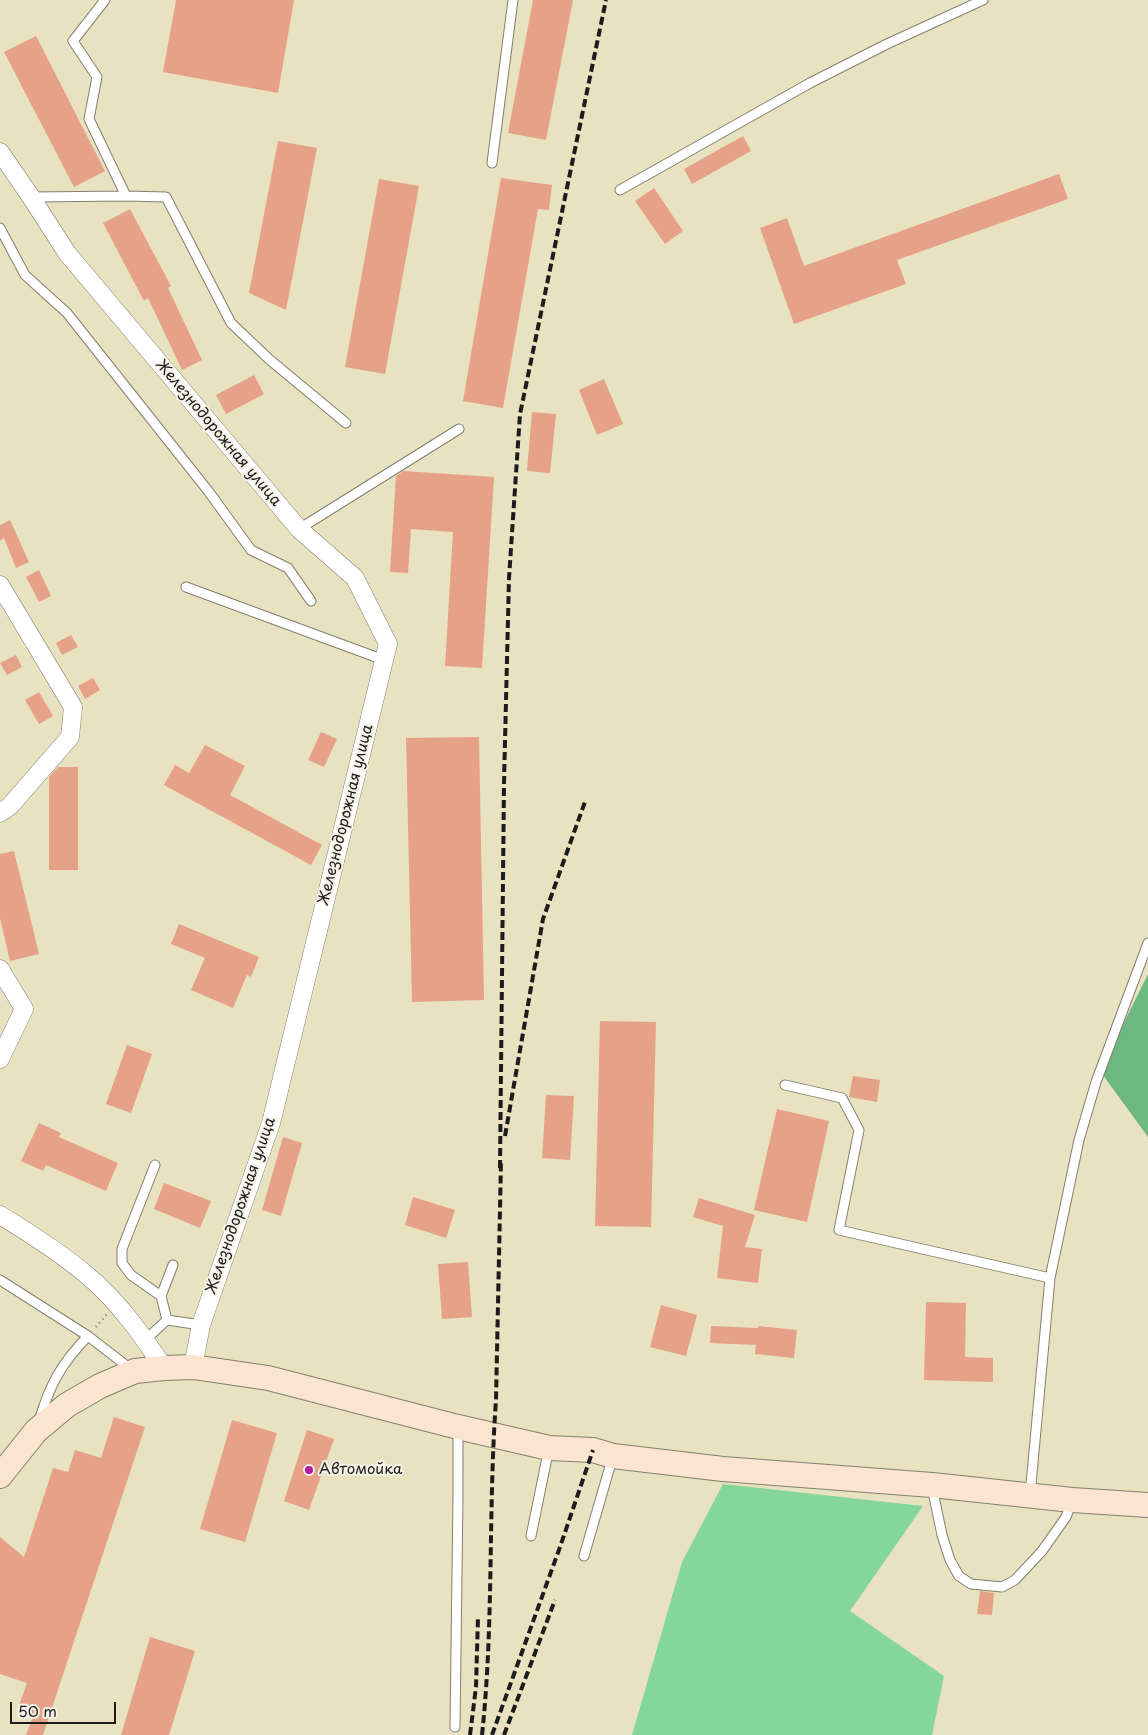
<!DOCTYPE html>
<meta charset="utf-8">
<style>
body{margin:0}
#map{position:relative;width:1148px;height:1735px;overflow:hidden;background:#e8e2c0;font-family:"Playpen Sans",sans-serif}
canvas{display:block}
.scale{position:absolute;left:10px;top:1702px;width:106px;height:22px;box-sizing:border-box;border:2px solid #1c1c1c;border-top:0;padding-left:6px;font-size:15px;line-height:18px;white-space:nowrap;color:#1c1c1c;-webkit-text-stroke:4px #f7f3e8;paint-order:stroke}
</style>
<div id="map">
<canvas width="1148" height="1735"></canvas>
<div class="scale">50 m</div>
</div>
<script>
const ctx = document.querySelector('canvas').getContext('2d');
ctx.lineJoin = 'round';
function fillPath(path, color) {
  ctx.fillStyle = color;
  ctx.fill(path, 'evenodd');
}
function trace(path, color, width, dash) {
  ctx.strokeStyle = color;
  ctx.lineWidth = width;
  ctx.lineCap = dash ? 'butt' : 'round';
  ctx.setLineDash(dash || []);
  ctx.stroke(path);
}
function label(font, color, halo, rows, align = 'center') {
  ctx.font = font + ' "Playpen Sans",sans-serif';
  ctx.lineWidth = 4;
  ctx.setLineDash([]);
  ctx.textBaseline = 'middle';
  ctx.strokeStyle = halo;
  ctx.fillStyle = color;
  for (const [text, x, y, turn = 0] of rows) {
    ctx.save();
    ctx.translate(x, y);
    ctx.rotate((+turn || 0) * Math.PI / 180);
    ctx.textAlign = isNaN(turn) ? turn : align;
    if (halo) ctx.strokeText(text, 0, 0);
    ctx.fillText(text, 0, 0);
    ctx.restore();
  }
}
fillPath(new Path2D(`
 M723 1484 923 1506 850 1611 944 1676 932 1735H632L682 1562Z`), '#85d798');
fillPath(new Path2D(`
 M1148 974V1137L1100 1071Z`), '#6cb880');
fillPath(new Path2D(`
 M176 0H294L278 93 163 72Z
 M533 0H573L546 140 508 133Z
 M36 36 105 171 74 187 4 52Z
 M743 136 751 151 692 184 684 169Z
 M278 141 317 148 286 310 249 293Z
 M1059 174 1068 199 897 260 906 284 794 324 760 228 787 218 804 266Z
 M501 178 552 185 549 210 538 209 503 408 463 401Z
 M379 179 419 186 385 374 345 367Z
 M654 188 683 231 665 244 635 201Z
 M130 209 171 286 168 288 202 360 182 370 148 298 144 301 103 223Z
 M254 375 264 394 226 414 216 395Z
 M604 379 623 424 597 435 579 390Z
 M532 412 556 414 550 473 527 471Z
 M403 471 494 477 482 668 445 666 453 532 411 529 408 573 390 572 396 476Z
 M10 520 29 562 16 568 4 538 0 541V525Z
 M39 570 51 596 39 602 26 577Z
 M71 635 78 647 62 655 56 643Z
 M16 655 22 667 7 675 0 663Z
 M93 678 100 690 85 699 78 686Z
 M39 692 53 716 39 724 25 700Z
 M321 732 337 739 324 767 308 760Z
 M479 737 484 1000 412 1002 406 738Z
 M205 745 245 766 230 795 322 845 311 865 164 785 175 765 189 773Z
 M58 767H78V870H49V777Z
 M14 851 39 954 10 961 0 918V854Z
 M179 924 259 957 251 977 247 975 233 1008 191 990 205 958 171 944Z
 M600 1021 656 1022 651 1227 595 1226Z
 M127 1045 152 1054 131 1113 106 1104Z
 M853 1076 880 1080 877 1102 849 1097Z
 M546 1095 574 1096 570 1160 542 1158Z
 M777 1109 829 1121 807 1222 754 1210Z
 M39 1123 61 1133 59 1137 118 1163 106 1191 46 1165 43 1171 21 1161Z
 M283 1137 302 1143 281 1216 262 1210Z
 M164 1183 211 1201 200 1228 154 1209Z
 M413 1197 455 1210 446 1238 405 1225Z
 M699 1198 755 1215 745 1247 762 1249 758 1283 717 1278 723 1226 693 1217Z
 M468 1262 472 1317 442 1319 438 1264Z
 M926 1302 966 1303 965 1357 993 1358V1382L924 1380Z
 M661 1305 697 1315 686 1356 650 1347Z
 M711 1326 758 1328V1326L797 1330 794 1358 755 1354 756 1345 710 1343Z
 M114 1417 145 1427 43 1735H26L34 1714 18 1708 27 1683 0 1674V1537L24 1557 53 1468 68 1472 75 1450 101 1458Z
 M232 1420 277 1433 245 1542 200 1529Z
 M307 1430 334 1439 309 1510 284 1501Z
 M980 1591 994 1593 992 1615 977 1614Z
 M150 1637 195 1651 169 1735H121Z`), '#e5a289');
const lane = new Path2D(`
 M492 163 513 0
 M620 190 810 83 887 44 983 0
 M126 196 166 197 231 323 270 360 346 423
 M32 197 126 196 89 119 97 77 73 41 105 0
 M0 228 25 275 67 313 209 492 251 550 288 568 311 601
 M299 529 459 429
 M186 587 384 660
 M785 1085 842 1098 859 1130 839 1230 1050 1278
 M155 1165 122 1249V1263L131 1275 161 1296 167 1320
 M0 1280 88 1336 132 1370
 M161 1296 173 1265
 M145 1340 167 1320 201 1325
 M39 1421C50 1384 61 1364 88 1336
 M932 1487 942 1535 950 1560 959 1576 971 1584 1002 1587 1015 1580 1042 1551 1066 1517 1072 1501
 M1030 1495 1050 1278 1079 1140 1096 1082 1148 943
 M531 1536 549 1448
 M584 1556 613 1456
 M455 1727 458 1495V1427`);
const street = new Path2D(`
 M0 152 31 197 67 253 299 529 355 578 388 644 271 1123 201 1325 193 1367
 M0 585 73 707 70 737 10 806 0 813
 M0 969 24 1009 0 1059
 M0 1215C31 1234 61 1253 88 1276 119 1302 142 1335 164 1368`);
const secondary = new Path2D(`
 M0 1476 36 1431 67 1405 100 1386 135 1371 164 1368 193 1367 268 1378 458 1427 549 1448 593 1450 613 1456 723 1469 932 1485 1072 1500 1148 1505`);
trace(lane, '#827f6e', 11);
trace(street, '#827f6e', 19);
trace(secondary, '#827f6e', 26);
trace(new Path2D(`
 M96 1327 107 1314`), '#827f6e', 2.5, [1, 4]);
trace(lane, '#fff', 9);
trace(street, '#fff', 18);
trace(secondary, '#fce5d0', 24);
trace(new Path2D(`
 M505 1136 543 919 586 799
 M500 1168 504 783 509 578 520 414 606 0
 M470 1735 476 1687 478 1617
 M482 1735C494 1624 488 1511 496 1400L501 1161
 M492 1735 560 1547 593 1450
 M504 1735 555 1600`), '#1c1c1c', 4, [8, 4]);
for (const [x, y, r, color] of [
 [309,1470,5,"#b5179e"]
]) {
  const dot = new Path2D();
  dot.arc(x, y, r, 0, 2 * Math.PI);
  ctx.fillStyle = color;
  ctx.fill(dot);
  trace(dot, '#f7f3e8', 2);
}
label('15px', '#1c1c1c', '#f7f3e8', [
 ["Железнодорожная улица",218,433,50],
 ["Железнодорожная улица",346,815,-76],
 ["Железнодорожная улица",241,1206,-71]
]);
label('15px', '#1c1c1c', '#f7f3e8', [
 ["Автомойка",319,1470]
], 'left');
</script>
